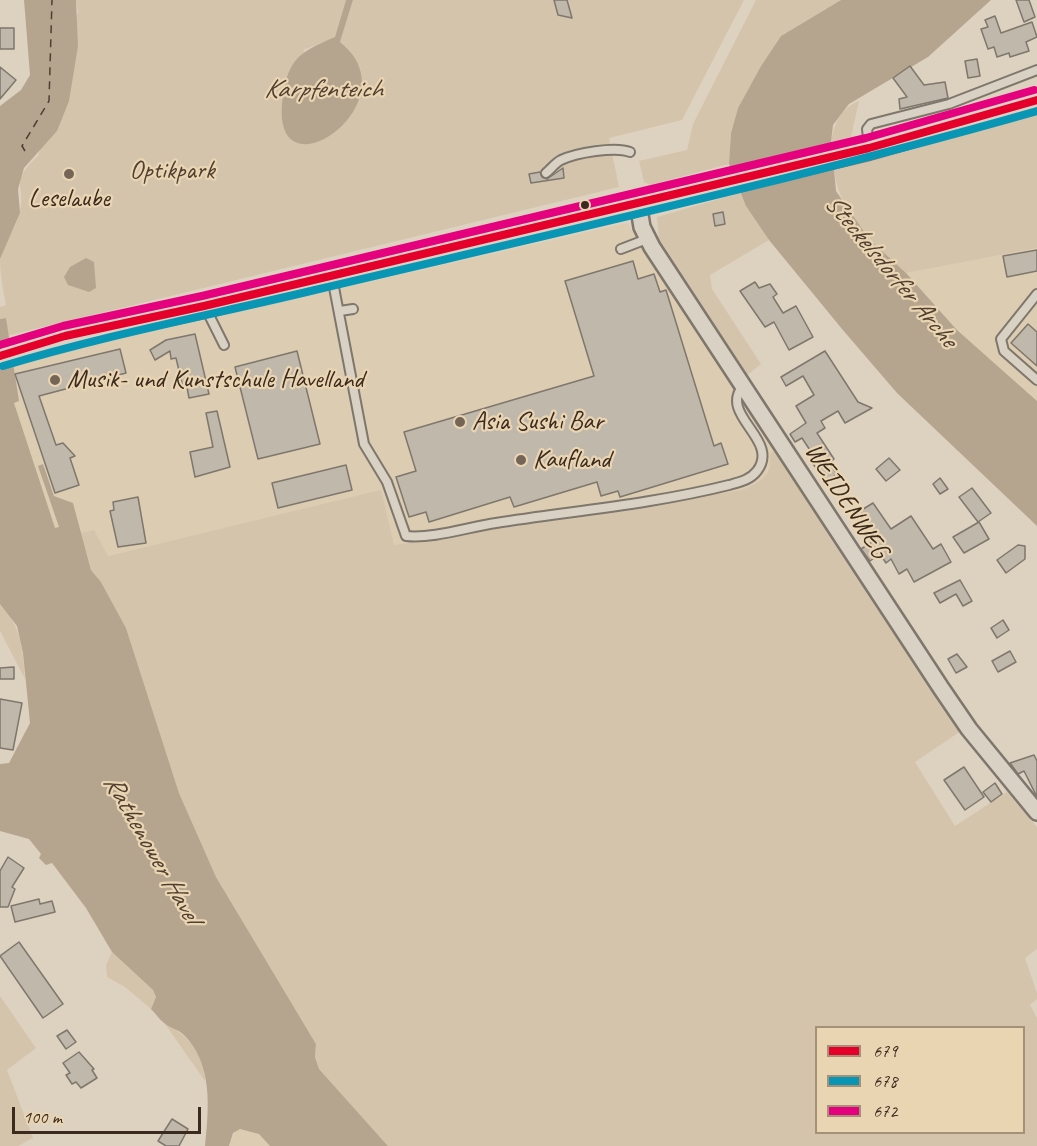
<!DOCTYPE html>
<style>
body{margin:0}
#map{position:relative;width:1037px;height:1146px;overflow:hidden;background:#ddd2c0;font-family:Caveat,sans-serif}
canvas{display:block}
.legend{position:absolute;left:815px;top:1026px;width:210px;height:108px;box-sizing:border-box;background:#ead5b3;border:2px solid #a49177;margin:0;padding:8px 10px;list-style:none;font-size:18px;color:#3b2a1e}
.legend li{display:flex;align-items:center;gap:12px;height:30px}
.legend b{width:30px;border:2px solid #a49177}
.scale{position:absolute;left:12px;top:1107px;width:189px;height:27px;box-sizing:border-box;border:3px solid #3b2a1e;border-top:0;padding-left:8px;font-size:18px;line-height:21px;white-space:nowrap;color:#3b2a1e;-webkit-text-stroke:4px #ead5b3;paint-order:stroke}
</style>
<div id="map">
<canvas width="1037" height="1146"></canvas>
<ul class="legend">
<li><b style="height:8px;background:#e4002b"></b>679</li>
<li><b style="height:8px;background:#0996b4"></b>678</li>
<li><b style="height:8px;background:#e5007d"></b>672</li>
</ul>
<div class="scale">100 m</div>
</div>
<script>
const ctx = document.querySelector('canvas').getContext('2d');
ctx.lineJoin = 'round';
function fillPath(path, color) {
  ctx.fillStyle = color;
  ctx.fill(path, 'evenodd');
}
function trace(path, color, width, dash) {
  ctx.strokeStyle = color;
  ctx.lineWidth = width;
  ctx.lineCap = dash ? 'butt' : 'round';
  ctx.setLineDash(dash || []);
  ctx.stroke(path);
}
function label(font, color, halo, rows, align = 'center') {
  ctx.font = font + ' Caveat,sans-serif';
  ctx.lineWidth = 4.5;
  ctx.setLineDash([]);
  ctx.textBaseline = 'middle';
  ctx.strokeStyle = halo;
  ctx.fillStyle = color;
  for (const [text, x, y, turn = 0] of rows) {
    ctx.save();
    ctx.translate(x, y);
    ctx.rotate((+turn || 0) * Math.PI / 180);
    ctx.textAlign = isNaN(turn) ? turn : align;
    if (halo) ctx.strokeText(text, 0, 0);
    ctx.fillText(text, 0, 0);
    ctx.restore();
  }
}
fillPath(new Path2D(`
 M627 223 777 449 762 482 742 490 393 545 381 491 107 556 94 530 81 533 73 503 54 496 43 465 39 466 59 527 55 529 17 415 14 402 18 401 12 367 54 354Z
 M1037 248V401L957 330 906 273Z
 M236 1129H244L259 1134 270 1146H229Z`), '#dcccb2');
fillPath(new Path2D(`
 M76 0H346L335 38 303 50 359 100C361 77 359 56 340 42L353 0H744L682 120 609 138 619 187 6 336V318L0 319V307L6 305C3 291 0 273 0 258 5 244 14 230 19 215 28 186 7 184 38 156L78 12Z
 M756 0H841L781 36 761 66 738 108 731 133 729 164 650 185 644 182 639 161 687 150 693 124Z
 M859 101 851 137 831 142C834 124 841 108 859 101Z
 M1037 114V248L906 273C874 244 840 215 834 170Z
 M740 193 769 240 710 275 712 289 761 364 744 378 659 241 657 217Z
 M777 449 964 729 915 762 955 826 1007 792 1037 827V949L1025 958 1037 993V999L1030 1005 1037 1018V1146H388L319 1069 315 1057 316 1044 216 877 179 793 126 628 101 582 91 570 81 533 94 530 108 556 381 490 394 545 742 490C761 482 772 476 770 454ZM816 1028H1024V1132H816Z
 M0 604C21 625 23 651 25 679L0 631Z
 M112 952 153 990 156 997 151 1009 125 987 107 977 106 965Z
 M0 996 36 1048 7 1070 33 1138 18 1146H0Z
 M165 1024C187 1033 206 1056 205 1081Z`), '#d5c4ac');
fillPath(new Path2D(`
 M24 0H76L78 46 69 101 57 131 24 168 18 189 20 213 0 259V106L21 90 30 75Z
 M346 0H353L340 42C418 104 261 209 284 90 290 55 306 50 335 37Z
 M841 0H991L928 57 849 104 833 125 831 142 834 170 836 191 869 239 906 273 957 330 1037 401V526L897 393 842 329 769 240 746 206 729 164 731 133 738 108 761 66 781 36Z
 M86 258 94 262 96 288 89 292 68 285 64 277 70 267Z
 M6 318 19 401 14 403 55 528 59 527 38 466 43 464 54 496 73 503 91 570 101 582 126 628 179 793 216 877 316 1044 315 1057 319 1069 388 1146H270L259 1134 240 1129 233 1133 229 1146H205C209 1108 213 1064 184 1035 178 1029 170 1028 164 1023 159 1019 155 1013 151 1009L156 997 153 990 112 952 86 908 52 863 46 865 39 858 41 854 29 839 0 831V764L9 763 30 723 23 653 17 626 0 604V319Z`), '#b6a58e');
fillPath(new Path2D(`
 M834 143 837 168 737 192 727 169Z`), '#ddd2c0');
trace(new Path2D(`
 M25 151 22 146 49 101 52 0`), '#503f30', 1.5, [8, 6]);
const building = new Path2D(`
 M554 0H567L572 18 558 15Z
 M1016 0H1029L1035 17 1024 22Z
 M995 16 1001 33 1032 22 1037 37 1026 42 1029 51 1010 57 1009 53 997 57 994 47 988 49 981 29 988 27 985 20Z
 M0 28H14V49H0Z
 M977 59 980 76 968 78 965 61Z
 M910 66 924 85 945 82 948 98 900 109 899 99 907 97 893 78Z
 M0 67 16 80 0 99Z
 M563 168 564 178 531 183 529 174 540 172 542 177 547 179Z
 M723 212 725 224 715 226 713 214Z
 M1037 250V271L1007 277 1003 256Z
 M633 261 638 279 654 274 660 292 666 290 714 446 721 443 728 464 620 497 618 491 601 496 597 482 514 507 510 497 429 522 426 512 409 517 396 477 416 471 404 432 594 376 565 281Z
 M755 282 759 288 770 284 777 294 773 297 783 313 796 306 813 337 789 350 774 322 765 327 740 291Z
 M1028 324 1037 332V366L1011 343Z
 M195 334 209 394 189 398 187 387 183 388 176 358 171 359 170 351 155 360 150 350 166 340Z
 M120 349 126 373 39 396 56 445 63 443 75 456 70 458 79 485 55 493 15 374Z
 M297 351 320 444 258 459 235 367Z
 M825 351 858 402 872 408 845 423 838 411 821 421 825 428 817 433 834 459 829 463 837 474 826 482 811 461 815 458 802 438 795 442 790 434 806 423 796 406 814 395 803 376 786 386 781 377Z
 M217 411 230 467 195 477 190 452 213 447 206 413Z
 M889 458 900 470 886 481 876 469Z
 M346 465 352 490 278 508 272 483Z
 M940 478 948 489 940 494 933 484Z
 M972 488 991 513 978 522 959 497Z
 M138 497 146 543 118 547 110 511 114 510 113 502Z
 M873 503 891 529 911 516 933 549 941 544 951 562 914 582 907 569 899 574 891 559 886 563 880 554 870 561 861 549 872 542 863 529 870 525 860 511Z
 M979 522 989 539 964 553 953 537Z
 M1018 545 1025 546V559L1006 573 997 560Z
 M960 580 972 601 963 606 956 594 940 603 934 593Z
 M1003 620 1009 630 997 638 991 628Z
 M1010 651 1016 662 998 672 992 661Z
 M957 654 967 667 956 673 948 659Z
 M14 667V679H0V668Z
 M0 699 22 703 13 750 0 748Z
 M1034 755 1037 761V797L1024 771 1018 774 1010 763Z
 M964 767 984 797 965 810 944 780Z
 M995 783 1002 794 991 802 983 792Z
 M8 857 24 868 12 887 15 889 8 907H0V871Z
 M39 899 40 904 52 901 55 912 15 922 11 906Z
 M19 942 63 1004 43 1018 0 956Z
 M67 1030 76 1042 66 1049 57 1036Z
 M79 1052 94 1069 92 1070 97 1078 81 1088 76 1082 72 1084 66 1075 70 1073 63 1063Z
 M172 1119 188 1129 179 1146H166L158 1141Z`);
fillPath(building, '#c0b8ab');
trace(building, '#7f776c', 1.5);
const lane = new Path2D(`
 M869 146 867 129 871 124 949 104 1037 70
 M546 173C551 169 555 163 561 160 576 153 615 146 630 152
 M621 249 647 239
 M332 277 364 444 387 482 406 536C432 539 469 527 496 523 573 511 653 504 729 485 740 482 750 480 757 471 781 440 718 415 743 386
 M1037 294 1001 339 1004 351 1037 380
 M205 307 224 345
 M340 311 353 309`);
const street = new Path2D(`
 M638 203 642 227 652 247 941 688 969 729 1037 812`);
const secondary = new Path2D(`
 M0 356 65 336 204 306 869 148 1037 100`);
trace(lane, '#7f776c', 12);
trace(street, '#7f776c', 20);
trace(secondary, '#7f776c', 26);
trace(lane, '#d9d1c4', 8);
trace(street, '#d9d1c4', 15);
trace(secondary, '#d9d1c4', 21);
trace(new Path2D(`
 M0 356 65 336 204 306 869 148 1037 100`), '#e4002b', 8);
trace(new Path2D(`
 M3 366C105 335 211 315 315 290 556 233 798 179 1037 111`), '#0996b4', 8);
trace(new Path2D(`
 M0 345 63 326 202 296 866 138 1034 90`), '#e5007d', 8);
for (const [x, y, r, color] of [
 [69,174,6,"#746557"],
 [585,205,5,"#3b2a1e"],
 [55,380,6,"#746557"],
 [460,422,6,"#746557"],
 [521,460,6,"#746557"]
]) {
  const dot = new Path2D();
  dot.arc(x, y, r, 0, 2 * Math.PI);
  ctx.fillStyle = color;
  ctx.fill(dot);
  trace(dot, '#ead5b3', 2);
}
label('26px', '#513f31', '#ead5b3', [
 ["Optikpark",172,171]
]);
label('26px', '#3b2a1e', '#ead5b3', [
 ["Leselaube",69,199,"center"],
 ["Musik- und Kunstschule Havelland",67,380],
 ["Asia Sushi Bar",472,422],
 ["Kaufland",533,460]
], 'left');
label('26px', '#3b2a1e', '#ead5b3', [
 ["WEIDENWEG",846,501,57]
]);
label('italic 27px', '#503f30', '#ead5b3', [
 ["Karpfenteich",323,90],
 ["Steckelsdorfer Arche",890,271,50],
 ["Rathenower Havel",151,849,60]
]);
</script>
